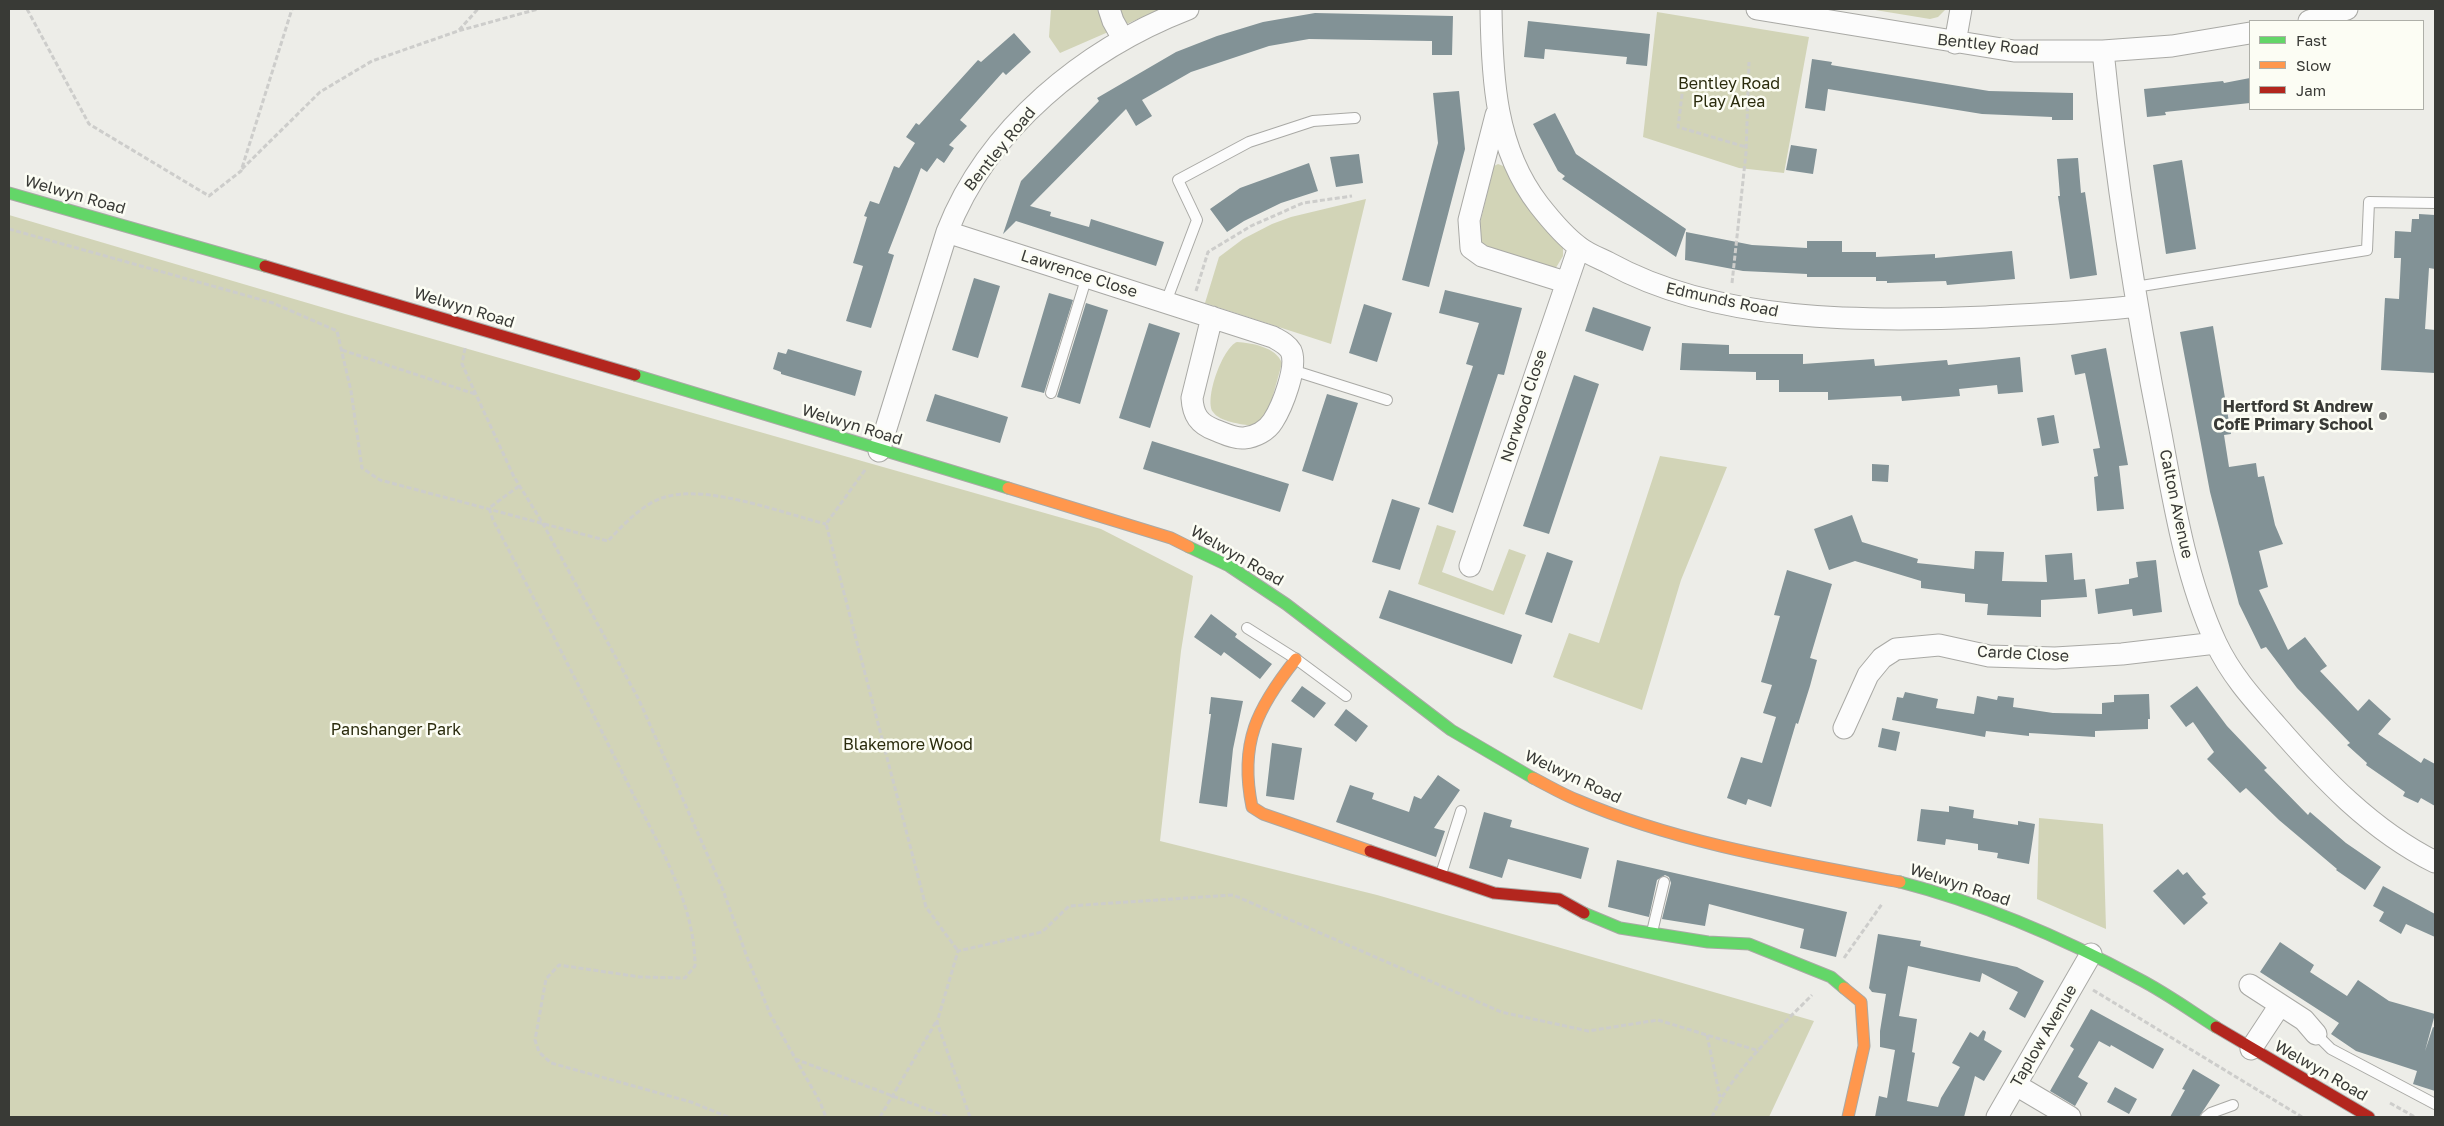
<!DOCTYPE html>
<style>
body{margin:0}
#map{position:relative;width:2444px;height:1126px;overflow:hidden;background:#edede8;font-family:"Golos Text",sans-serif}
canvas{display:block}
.frame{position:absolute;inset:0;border:10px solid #393a36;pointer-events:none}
.legend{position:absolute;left:2249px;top:20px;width:175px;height:90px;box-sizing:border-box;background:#fcfdf4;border:1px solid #aeafa8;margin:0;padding:6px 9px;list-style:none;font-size:15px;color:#393a36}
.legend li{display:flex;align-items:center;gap:10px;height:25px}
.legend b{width:25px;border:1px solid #aeafa8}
</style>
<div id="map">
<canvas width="2444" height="1126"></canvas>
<div class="frame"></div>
<ul class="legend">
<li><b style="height:6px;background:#63d668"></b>Fast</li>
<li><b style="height:6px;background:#ff974d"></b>Slow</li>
<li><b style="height:6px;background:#b3261e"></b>Jam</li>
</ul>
</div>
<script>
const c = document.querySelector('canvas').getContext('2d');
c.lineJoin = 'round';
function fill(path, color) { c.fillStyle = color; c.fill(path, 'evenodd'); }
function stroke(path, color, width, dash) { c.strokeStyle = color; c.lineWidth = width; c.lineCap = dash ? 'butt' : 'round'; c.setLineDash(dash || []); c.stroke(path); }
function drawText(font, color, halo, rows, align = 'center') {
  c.font = font + ' "Golos Text",sans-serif'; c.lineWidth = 5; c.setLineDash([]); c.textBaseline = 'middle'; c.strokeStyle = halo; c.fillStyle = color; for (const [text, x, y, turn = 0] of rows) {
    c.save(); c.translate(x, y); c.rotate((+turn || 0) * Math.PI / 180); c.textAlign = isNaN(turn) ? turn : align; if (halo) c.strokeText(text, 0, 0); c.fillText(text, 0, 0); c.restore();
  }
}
fill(new Path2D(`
 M1051,9H1161L1060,53L1049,37Z
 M1869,9H1946L1938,17L1930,19Z
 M1657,12L1809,37L1784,173L1739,168L1643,137Z
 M1498,164L1506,167L1563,247V256L1554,271L1484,248L1478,231L1494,166Z
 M1366,199L1331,344L1205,303L1219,257L1243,239L1272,224L1291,217Z
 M9,215L345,314L1101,529L1193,576L1181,651L1160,841L1377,895L1814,1021L1769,1117H9Z
 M1237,342C1252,343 1276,347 1282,363L1267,417L1253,426C1241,424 1220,422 1213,412C1204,399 1223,347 1237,342Z
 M1660,456L1727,467L1681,580L1642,710L1553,677L1569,633L1599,643Z
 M1437,525L1456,531L1442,572L1493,591L1509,549L1526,555L1504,615L1418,584Z
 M2039,818L2103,824L2106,929L2037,899Z`), '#d2d4b7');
fill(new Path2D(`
 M1315,13L1453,16L1452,55H1432V41L1309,39L1269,46L1191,72L1142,100L1152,116L1136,126L1126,109L1030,206L1051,212L1050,216L1089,227L1091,219L1164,242L1156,266L1016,221L1003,234L1021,181L1099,101L1097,98L1176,52L1217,36L1263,22Z
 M1528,21L1650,34L1647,66L1626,64L1627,57L1545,49L1544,59L1524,57Z
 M1014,33L1031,52L1006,75L1003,72L960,120L967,126L949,145L954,148L944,163L937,158L927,172L921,168L888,253L894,255L871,328L846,321L863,266L853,263L867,217L864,216L870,201L879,204L894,166L899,168L915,143L906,137L916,123L919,125L978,60L981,62Z
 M1812,59L1832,62L1831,65L1849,68L1989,91L2073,93V120H2052V117L1982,114L1828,89L1825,111L1805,108Z
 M2250,78V103L2165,112L2166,115L2147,117L2144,89L2223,81L2224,83Z
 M1459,91L1465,149L1429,287L1402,280L1438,143L1433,93Z
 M1555,113L1576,154L1686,229L1676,257L1562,179L1565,176L1558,171L1533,124Z
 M1791,145L1817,149L1813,174L1786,170Z
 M1359,154L1363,183L1336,187L1330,157Z
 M2078,158L2081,193L2085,192L2097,275L2070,279L2058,196H2060L2057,159Z
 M2182,160L2196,249L2166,254L2153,165Z
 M1309,163L1318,191L1281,203L1244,221L1227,232L1210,209L1240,188Z
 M2419,214L2435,215V269L2429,268L2425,329L2435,330V373L2381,370L2385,298L2399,299L2401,258H2394L2395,231L2411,232L2412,219H2419Z
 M1686,232L1752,245L1807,248V241H1842V252H1876V257L1935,254V258L2012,251L2015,279L1947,285L1946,281L1887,283V281H1876V277H1807V274L1743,271L1685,260Z
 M974,278L1000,286L978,358L952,350Z
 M1445,290L1522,308L1504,375L1498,374L1453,513L1428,504L1473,366L1466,364L1479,323L1439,313Z
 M1049,293L1073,300L1044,393L1021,387Z
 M1086,303L1108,310L1080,404L1057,397Z
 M1364,304L1392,313L1377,362L1349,353Z
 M1593,307L1651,327L1643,351L1585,331Z
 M1149,323L1180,333L1150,428L1119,418Z
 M2213,326L2231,434L2224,435L2229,467L2256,463L2258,477L2264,476L2275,525L2283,544L2259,551L2268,587L2259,590L2288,650L2305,637L2327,666L2320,671L2358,711L2369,699L2391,719L2378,734L2421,763L2424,758L2435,764V806L2421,798L2418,803L2403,796L2405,792L2366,765L2367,763L2347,745L2350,743L2297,688L2266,647L2261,649L2239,604L2210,492L2180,332Z
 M1682,343L1729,345V354H1803V364L1874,359L1875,366L1947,360L1948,365L2020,357L2023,392L1998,394L1997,385L1959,389L1960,396L1902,401L1901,396L1828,400V392H1779V380H1756V372L1680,370Z
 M2106,348L2128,465L2119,466L2124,509L2097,511L2094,477L2098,476L2093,449L2100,448L2085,373L2075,375L2071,355Z
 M788,349L862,371L855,396L781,374V372L773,369L778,352L786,354Z
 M1574,375L1599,384L1549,534L1523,526Z
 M935,394L1008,417L1000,443L926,421Z
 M1327,394L1358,403L1333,481L1302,471Z
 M2054,415L2059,443L2042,446L2037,418Z
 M1152,441L1289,484L1280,512L1143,469Z
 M1872,464L1889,465L1888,482L1872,481Z
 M1392,499L1420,508L1400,570L1372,562Z
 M1852,515L1862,542L1918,559L1917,563L1974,569L1975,551L2004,552L2002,581L2047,582L2045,555L2072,553L2074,580L2085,579L2087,597L2041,600V617L1987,615L1988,604L1965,602V594L1921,588V581L1855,561L1829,570L1814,529Z
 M1547,552L1573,561L1552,623L1525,614Z
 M2156,560L2162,612L2133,616L2132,609L2098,614L2095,589L2129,584V579L2138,577L2136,562Z
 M1787,570L1832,584L1810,658L1817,660L1810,686L1798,724L1796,723L1771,807L1748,799L1746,805L1727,798L1741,757L1762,763L1776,717L1763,713L1772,685L1761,682L1780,616L1774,615Z
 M1389,590L1522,635L1512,664L1379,618Z
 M1211,614L1237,634L1235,637L1272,664L1260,679L1224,652L1221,656L1194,637Z
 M1302,686L1326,703L1314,718L1291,701Z
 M2197,686L2227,726L2267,768L2264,770L2308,815L2310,812L2346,843L2381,867L2365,890L2336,870L2337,869L2279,820L2246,788L2240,793L2207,759L2214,752L2193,722L2186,727L2170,706Z
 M1905,692L1938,699L1936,708L1974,714L1977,696L1997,700L1998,696L2014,698L2013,707L2053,713L2102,714V703L2114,702V695L2149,694L2150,719H2148V729L2095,731V737L2029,733V736L1986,731L1985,737L1892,720L1897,697L1903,698Z
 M1211,697L1243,701L1233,749L1227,807L1199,803L1211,714H1209Z
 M1346,709L1368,726L1356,742L1334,725Z
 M1882,728L1900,732L1896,751L1878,747Z
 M1272,743L1302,748L1294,800L1266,796Z
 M1438,775L1460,790L1434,828L1445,831L1436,857L1336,822L1350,785L1374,793L1372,799L1409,812L1414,796L1421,799Z
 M1949,806L1974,810L1973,818L2018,825V821L2035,824L2029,864L1997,858L1998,853L1978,850V844L1946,839L1945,845L1917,841L1921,809L1949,812Z
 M1484,812L1512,820L1510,827L1589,848L1581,879L1508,859L1502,878L1469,868Z
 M1617,860L1847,912L1836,957L1800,948L1804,929L1709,904L1705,926L1662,919L1671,883L1669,877L1665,875L1657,880L1649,917L1608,907Z
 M2178,869L2183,875L2187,872L2196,883L2206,894L2202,897L2208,903L2184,925L2153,891Z
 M2383,886L2435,914V937L2406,924L2401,934L2379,921L2384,912L2373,906Z
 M1878,934L1921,941L1920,946L2017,967L2044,981L2025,1018L2009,1009L2018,992L1982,973L1980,982L1908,966L1899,1016L1917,1019L1912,1052L1915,1053L1907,1101L1938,1107L1941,1098L1960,1067L1952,1063L1970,1032L1978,1037L1983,1030L1986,1032L1984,1040L2002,1051L1984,1081L1975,1076L1964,1117H1875L1879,1096L1887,1098L1895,1050L1880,1047V1031L1886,994L1872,992L1869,988Z
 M2280,942L2314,965L2310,972L2347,996L2358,980L2389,1001L2435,1014L2425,1051L2433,1027L2435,1028V1091L2413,1084L2417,1071L2356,1051L2331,1034L2339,1023L2260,972Z
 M2091,1009L2164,1049L2153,1069L2111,1045L2110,1047L2099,1041L2078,1077L2088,1083L2075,1106L2050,1091L2074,1049L2070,1046Z
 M2193,1069L2220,1085L2199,1117H2170L2185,1090L2182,1089Z
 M2115,1087L2137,1099L2129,1114L2107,1102Z`), '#829296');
const lane = new Path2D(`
 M2135,287L2367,250L2369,202L2435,203
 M1166,302L1197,220L1178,180L1249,142L1313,121L1355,118
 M1292,370L1387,400
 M1051,393L1087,276
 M1247,628L1296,659L1346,696
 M1441,874L1461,811
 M1652,932L1664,882
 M2316,1034L2331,1049L2435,1104
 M2206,1117L2211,1113L2233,1105`);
const street = new Path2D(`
 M1109,9L1113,21L1123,39
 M1491,9C1492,78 1495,148 1539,205C1550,219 1564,236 1579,247C1588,254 1599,258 1609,263C1718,323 1865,322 1986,317C2037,314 2087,312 2137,306
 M1757,9L2014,51H2103L2172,46L2250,33
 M2309,21L2347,9
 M1955,43L1961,9
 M2103,51C2116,180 2136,308 2161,434C2174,504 2186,578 2216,643C2231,675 2253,699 2276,725C2322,778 2371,830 2435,862
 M1496,115L1469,220L1471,248L1482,256L1565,282
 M947,232L1273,337C1280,341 1287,344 1291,351C1298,367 1282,407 1273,421C1267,431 1255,437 1244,438C1235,439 1223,433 1215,430C1199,424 1193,415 1192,398L1212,317
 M879,451L947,232C988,127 1085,49 1188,9
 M1470,566L1579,247
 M1844,728L1868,675L1882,658L1896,649L1939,645L1989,656L2055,658L2122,654L2216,643
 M2250,985L2304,1020L2316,1034
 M2251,1049L2280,1005
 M2016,1085L2070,1117
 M1997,1117L2091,954`);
const fast = new Path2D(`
 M9,193L265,266
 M635,375L1008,488
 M1189,547L1229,566L1286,604L1451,730L1533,778
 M1900,882C1981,903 2065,939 2139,979C2166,993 2191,1011 2216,1027
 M1584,913L1620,928L1708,942L1749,944L1831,977L1844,988`);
const slow = new Path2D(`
 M1008,488L1171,538L1189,547
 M1296,659C1257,708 1239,743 1252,807L1263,814L1370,851
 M1533,778C1547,785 1562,794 1577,800C1677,843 1793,862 1900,882
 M1844,988L1861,1002L1864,1046L1848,1117`);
const jam = new Path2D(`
 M265,266L635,375
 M1370,851L1494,893L1559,899L1584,913
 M2216,1027L2369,1117`);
stroke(lane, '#a9a9a5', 12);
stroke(street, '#a9a9a5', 23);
stroke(fast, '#a9a9a5', 13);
stroke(slow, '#a9a9a5', 13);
stroke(jam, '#a9a9a5', 13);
stroke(new Path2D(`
 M27,9L89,124L209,196L241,171L292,9
 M459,30L478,9
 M1684,79L1678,127L1746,147
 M242,169L320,92L372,61L458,31L538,9
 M9,229L273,303L337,331L351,391L362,468L380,480L608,541C624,524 645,501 669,496C713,486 782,513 826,524
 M1732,283L1746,153L1749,62
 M1196,291L1208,252L1251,226L1303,203L1352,196
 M465,348L462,364L514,477L542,522L639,700L723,890L747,957L770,1014L820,1102L826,1117
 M342,350L475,394
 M865,470L826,524L926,907L958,951
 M519,486L489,508L493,520C538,606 583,693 626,780C654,838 695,899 695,966L685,978L640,977L559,965L546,979L535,1040L539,1052L551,1063L691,1102L728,1117
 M1844,958L1882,904
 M2093,990L2302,1117
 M1707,1035L1720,1097
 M795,1059L948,1117
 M2390,1103L2415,1117
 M880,1117L936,1022
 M970,1117L937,1022L958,951L1042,932L1069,906L1233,895L1501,1012L1588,1031L1658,1020L1759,1051
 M1712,1117C1731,1073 1778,1029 1812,995`), '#cdcdcb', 3, [5, 2.5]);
stroke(lane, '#fcfcfc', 10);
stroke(street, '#fcfcfc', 21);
stroke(fast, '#63d668', 11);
stroke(slow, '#ff974d', 11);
stroke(jam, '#b3261e', 11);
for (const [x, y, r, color] of [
 [2383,416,5,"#787974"]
]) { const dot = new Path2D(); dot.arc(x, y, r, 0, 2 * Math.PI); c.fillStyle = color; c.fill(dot); stroke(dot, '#fcfdf4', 2); }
drawText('16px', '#393a36', '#fcfdf4', [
 ["Bentley Road",1988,45,6],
 ["Bentley Road",1000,149,-51],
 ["Welwyn Road",75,195,16],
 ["Lawrence Close",1079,274,18],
 ["Edmunds Road",1722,300,12],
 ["Welwyn Road",464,308,17],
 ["Norwood Close",1524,406,-72],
 ["Welwyn Road",852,425,17],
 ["Calton Avenue",2176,504,78],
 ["Welwyn Road",1237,556,30],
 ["Carde Close",2023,654,3],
 ["Welwyn Road",1573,777,25],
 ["Welwyn Road",1960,885,18],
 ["Taplow Avenue",2044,1036,-60],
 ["Welwyn Road",2321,1071,30]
]);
drawText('16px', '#2a2b0d', '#fcfdf4', [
 ["Bentley Road",1729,84],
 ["Play Area",1729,102],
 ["Panshanger Park",396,730],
 ["Blakemore Wood",908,745]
]);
drawText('bold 16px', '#393a36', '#fcfdf4', [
 ["Hertford St Andrew",2373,407],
 ["CofE Primary School",2373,425]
], 'right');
</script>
